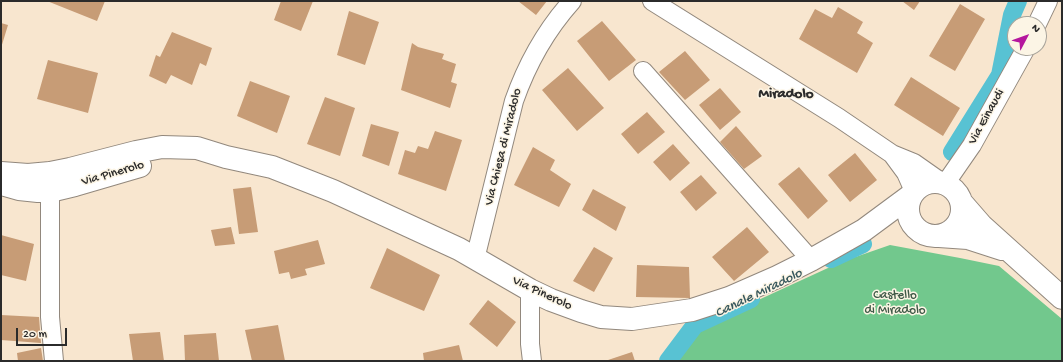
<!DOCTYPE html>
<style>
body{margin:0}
#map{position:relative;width:1063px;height:362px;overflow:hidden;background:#f8e6cf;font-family:"Gochi Hand",sans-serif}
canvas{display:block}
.frame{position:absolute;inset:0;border:2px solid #2b2b2b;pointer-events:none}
.north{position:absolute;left:1007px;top:16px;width:40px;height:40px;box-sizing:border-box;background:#fcf5e5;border:1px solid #a8a49b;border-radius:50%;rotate:49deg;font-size:11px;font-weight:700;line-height:16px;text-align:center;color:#2b2b2b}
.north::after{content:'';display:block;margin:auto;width:14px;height:18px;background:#b5179e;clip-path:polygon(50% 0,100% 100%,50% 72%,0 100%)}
.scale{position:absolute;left:16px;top:328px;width:51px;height:18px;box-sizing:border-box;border:2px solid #2b2b2b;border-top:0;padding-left:5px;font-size:12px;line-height:14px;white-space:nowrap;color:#2b2b2b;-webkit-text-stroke:3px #fcf5e5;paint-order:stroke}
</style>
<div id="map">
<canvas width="1063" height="362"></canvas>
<div class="frame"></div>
<div class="north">N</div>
<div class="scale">20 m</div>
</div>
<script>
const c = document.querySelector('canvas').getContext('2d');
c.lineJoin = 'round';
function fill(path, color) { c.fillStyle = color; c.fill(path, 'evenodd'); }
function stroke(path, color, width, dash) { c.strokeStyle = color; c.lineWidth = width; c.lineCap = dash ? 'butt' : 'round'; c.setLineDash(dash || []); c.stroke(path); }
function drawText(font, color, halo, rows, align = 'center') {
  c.font = font + ' "Gochi Hand",sans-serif'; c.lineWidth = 3; c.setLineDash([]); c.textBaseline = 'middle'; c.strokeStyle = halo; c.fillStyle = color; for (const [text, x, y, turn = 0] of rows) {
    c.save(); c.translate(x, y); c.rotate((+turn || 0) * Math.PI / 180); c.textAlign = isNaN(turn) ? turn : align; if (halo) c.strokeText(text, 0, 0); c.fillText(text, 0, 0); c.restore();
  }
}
fill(new Path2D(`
 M890,245L960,258L999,266L1062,319V361H673L699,327L706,324L841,262Z`), '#72c88d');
stroke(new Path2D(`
 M952,152L1000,75L1012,15L1018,1
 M831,259L863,244
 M668,361L695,325L751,299`), '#58c2d3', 18);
fill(new Path2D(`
 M47,1H105L97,21Z
 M281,1H313L301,31L274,20Z
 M518,1H547L536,15Z
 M902,1H920L914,10Z
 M960,4L985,19L955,71L929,56Z
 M838,7L863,22L857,33L873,43L857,73L799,39L815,9L832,18Z
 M349,11L379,22L365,65L337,55Z
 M602,21L636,60L609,81L577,41Z
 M1,23L8,25L1,48Z
 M172,32L212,48L206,66L200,63L192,85L171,75L166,84L149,76L156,55L160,57Z
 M412,43L418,47L444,54L442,59L456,64L451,82L457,84L450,108L401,90Z
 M685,51L710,80L685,100L659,72Z
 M48,60L98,73L88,113L37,99Z
 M568,68L604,108L577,131L542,90Z
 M911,77L960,108L943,136L894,105Z
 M250,81L290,96L277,133L237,116Z
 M720,88L741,112L720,130L699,105Z
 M325,97L355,108L340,156L307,144Z
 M647,112L665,132L638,154L621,134Z
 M371,124L399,132L389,166L362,156Z
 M736,126L762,156L744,169L720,142Z
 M435,131L462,140L446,191L398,174L405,150L415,153L418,146L428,149Z
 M673,144L690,163L670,181L653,162Z
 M533,147L555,160L550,170L571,184L559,207L514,185Z
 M855,153L877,180L850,202L828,175Z
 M799,167L828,201L808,219L778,184Z
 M701,175L717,193L696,211L680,192Z
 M251,187L258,232L239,234L233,189Z
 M593,189L626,207L616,231L582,210Z
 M231,227L235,244L215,246L211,230Z
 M747,227L769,252L734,281L712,257Z
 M1,235L34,244L26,281L1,275Z
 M318,240L325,264L305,269L307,275L291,279L289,272L279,274L274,251Z
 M594,247L613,258L594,292L573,281Z
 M387,248L440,275L424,311L370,288Z
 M637,265L689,267L690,298L636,297Z
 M488,300L516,322L497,347L469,324Z
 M1,315L39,317L41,343L1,340Z
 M278,325L285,361H252L245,330Z
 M160,332L164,361H133L129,334Z
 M216,333L219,361H185L184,335Z
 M459,345L463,361H424L423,353Z
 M41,348L43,361H18L17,353Z
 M632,352L635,361H605Z`), '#c79c76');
const minor = new Path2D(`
 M652,1L839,118L892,154L914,163L941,182
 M1037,24L1048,1
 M643,71L811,260
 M892,154L906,173L914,191
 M50,178V317L54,361
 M945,184L972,145L1026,48
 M475,259L514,101C527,64 546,30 572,1
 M530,290V344L532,361`);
const tertiary = new Path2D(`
 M1,173L28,175L50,173L70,169L136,152L162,147L197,148L226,157L272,167L333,191L459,249L530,290L551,300L581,311L601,317L632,319L692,310L729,298L777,277L811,260L864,230L910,196
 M908 209a27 27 0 1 1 54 0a27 27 0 1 1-54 0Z
 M2,184L19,189L38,191H50L75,185L140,166
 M962,203L982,226L1062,298
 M939,236L968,238L1002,249`);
stroke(minor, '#92887d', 20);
stroke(tertiary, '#92887d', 24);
stroke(minor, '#fff', 18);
stroke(tertiary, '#fff', 22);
drawText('13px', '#2b2b2b', '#fcf5e5', [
 ["Via Einaudi",987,117,-61],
 ["Via Chiesa di Miradolo",504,147,-76],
 ["Via Pinerolo",113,174,-16],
 ["Via Pinerolo",542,294,25]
]);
drawText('13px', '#405a48', '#fcf5e5', [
 ["Castello",895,296],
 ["di Miradolo",895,311]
]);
drawText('italic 14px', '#38585d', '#fcf5e5', [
 ["Canale Miradolo",759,294,-26]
]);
drawText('bold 15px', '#2b2b2b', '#fcf5e5', [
 ["Miradolo",786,95]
]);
</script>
